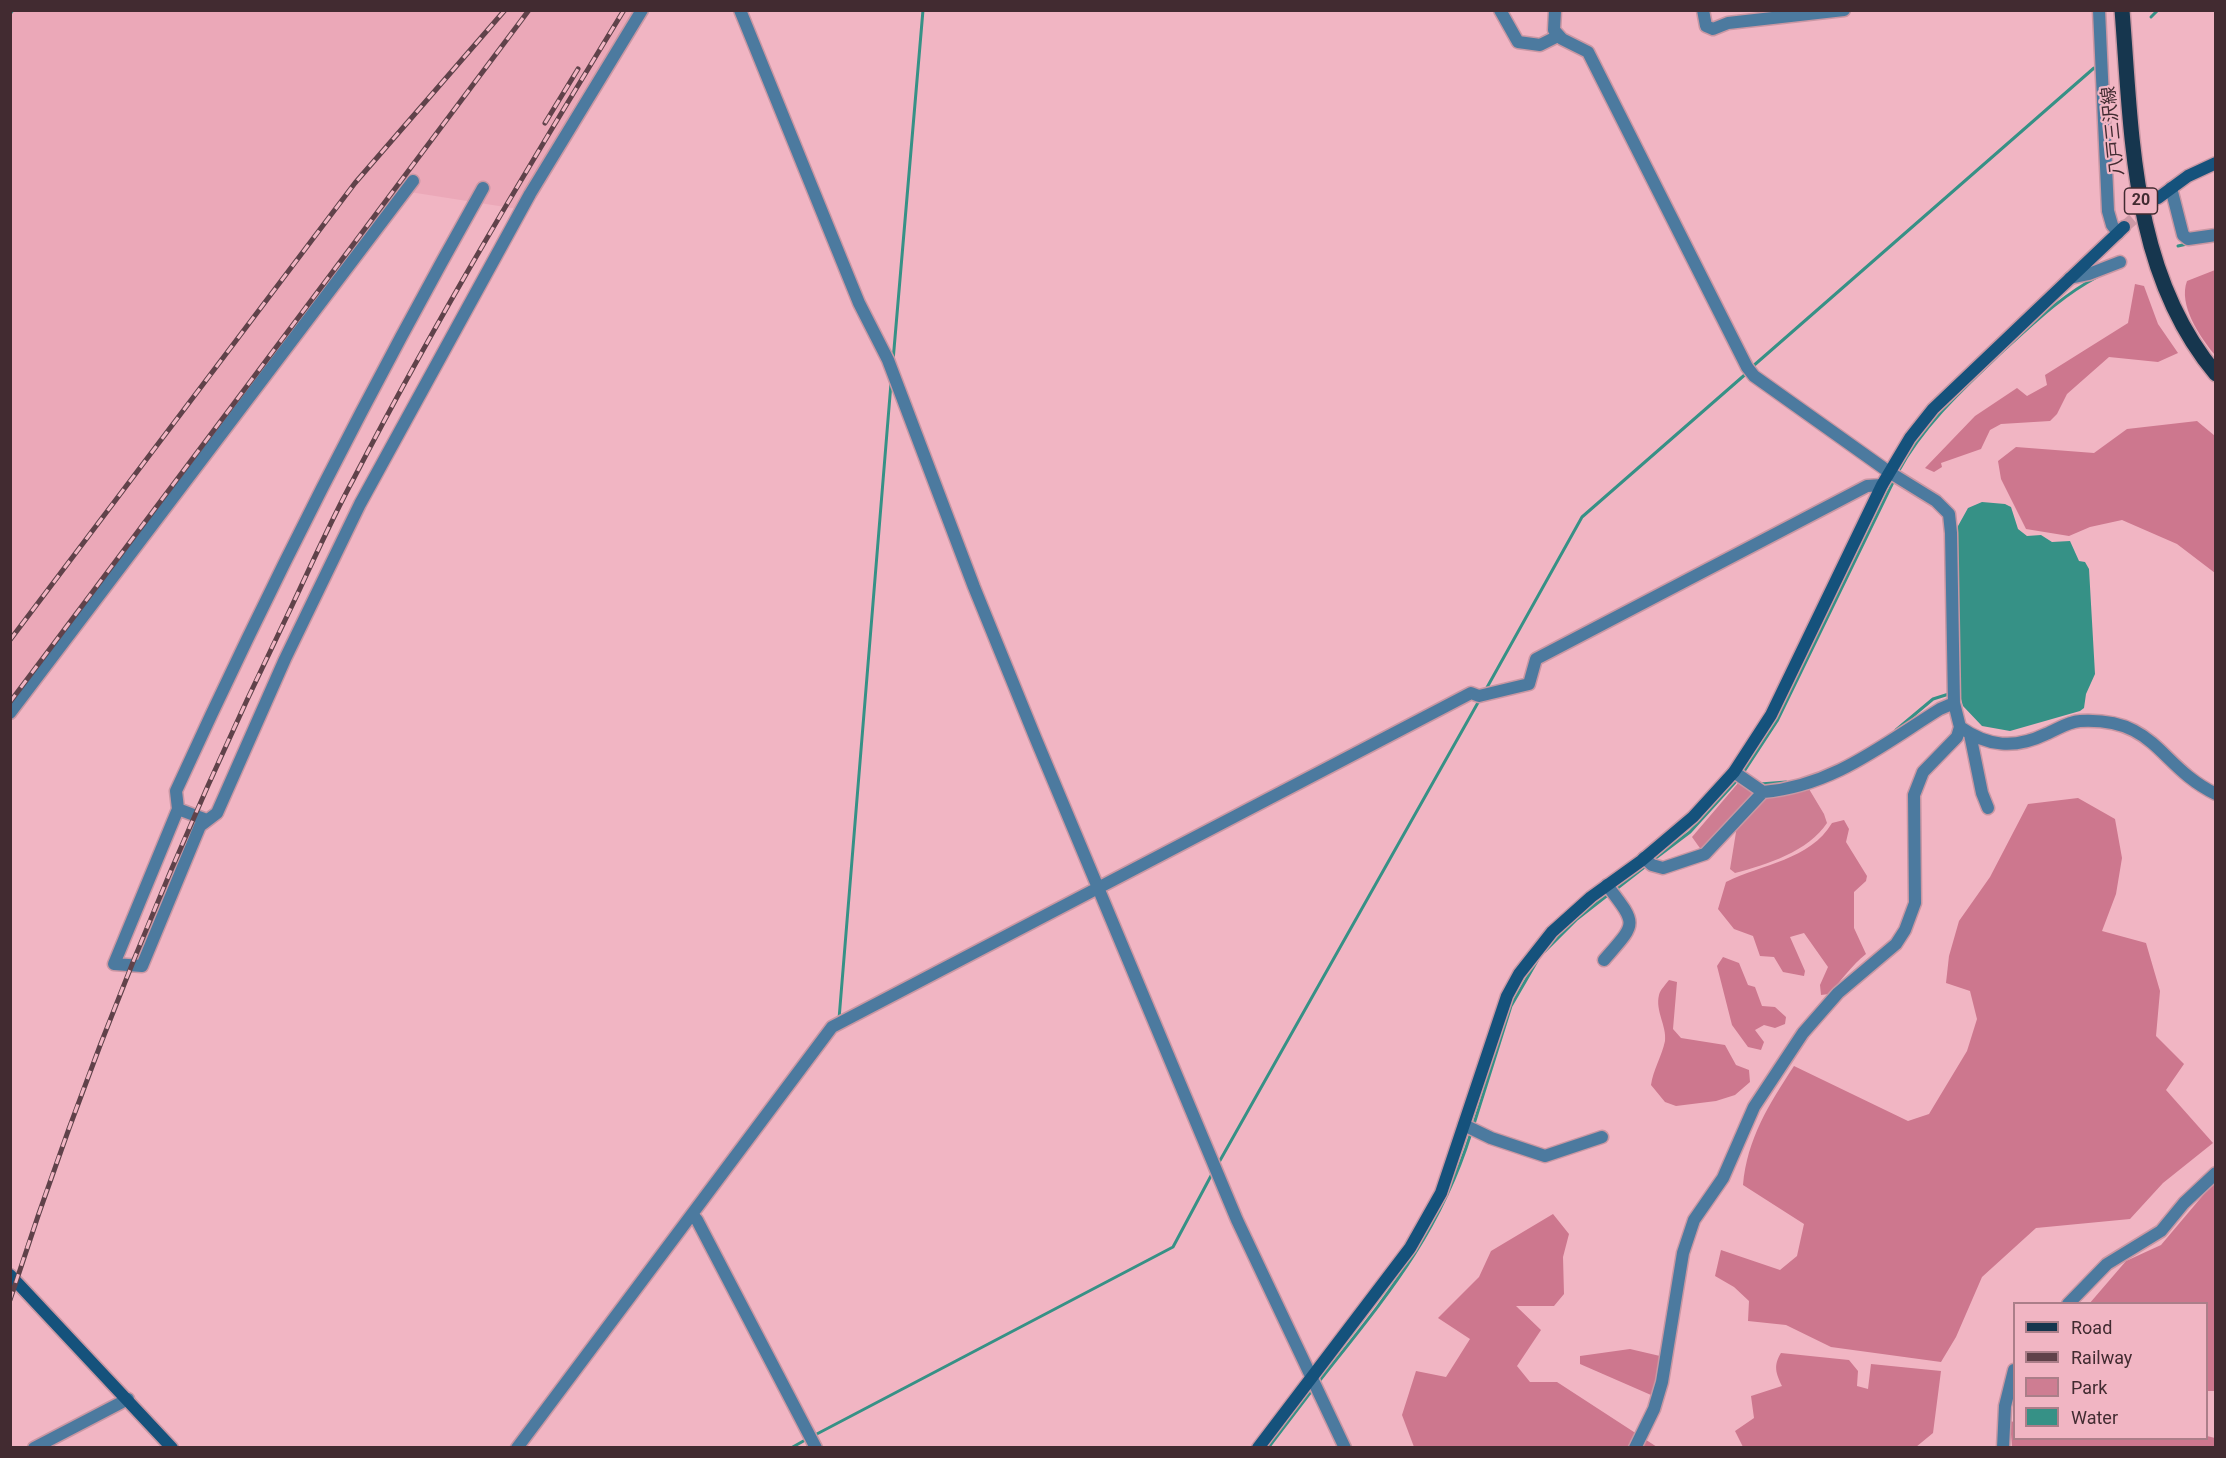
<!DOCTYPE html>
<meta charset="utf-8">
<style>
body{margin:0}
#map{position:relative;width:2226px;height:1458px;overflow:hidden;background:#f1b5c3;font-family:Roboto,sans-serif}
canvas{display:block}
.frame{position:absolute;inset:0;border:12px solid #422b31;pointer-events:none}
.legend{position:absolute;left:2013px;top:1302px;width:195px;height:138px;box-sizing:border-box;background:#f1b5c3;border:2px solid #ab7e89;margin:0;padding:8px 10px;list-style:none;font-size:18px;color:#422b31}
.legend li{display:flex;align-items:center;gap:12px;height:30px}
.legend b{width:30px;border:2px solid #ab7e89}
</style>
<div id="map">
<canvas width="2226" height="1458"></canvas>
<div class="frame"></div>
<ul class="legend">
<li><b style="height:8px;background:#16364e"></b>Road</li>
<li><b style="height:8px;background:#60424a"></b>Railway</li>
<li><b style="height:16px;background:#ce7d92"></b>Park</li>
<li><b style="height:16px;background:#369186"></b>Water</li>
</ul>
</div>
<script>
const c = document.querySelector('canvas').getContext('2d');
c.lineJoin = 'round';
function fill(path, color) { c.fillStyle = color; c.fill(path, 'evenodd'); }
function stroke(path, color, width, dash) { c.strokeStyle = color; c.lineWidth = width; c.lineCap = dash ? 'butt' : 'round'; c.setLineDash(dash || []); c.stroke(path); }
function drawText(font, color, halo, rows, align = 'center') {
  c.font = font + ' Roboto,"Noto Sans JP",sans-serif'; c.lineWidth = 4.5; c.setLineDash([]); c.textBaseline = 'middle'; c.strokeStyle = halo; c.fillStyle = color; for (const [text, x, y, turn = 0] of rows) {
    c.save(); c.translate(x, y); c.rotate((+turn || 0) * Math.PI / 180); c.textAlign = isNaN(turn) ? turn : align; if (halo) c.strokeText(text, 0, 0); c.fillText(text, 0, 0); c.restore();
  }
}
fill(new Path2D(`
 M11,11H634L573,108L518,209L397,190L11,705Z`), '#eba8b8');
fill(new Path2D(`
 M1739,782L1753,794L1702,851L1692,837Z
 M1809,789L1824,814L1827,823C1809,851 1766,865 1735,873L1730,869L1737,826L1764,797Z`), '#ce7d92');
fill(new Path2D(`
 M2215,270V355C2200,337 2178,305 2187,281Z
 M2135,284L2144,286L2158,324L2178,353L2158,362L2109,357L2067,394L2057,414L2050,421L2001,424L1990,430L1981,449L1941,463L1942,467L1934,472L1925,468L1975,416L2017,388L2027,396L2047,385L2045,375L2128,323Z
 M2197,421L2215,436V573L2177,544L2122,520L2090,527L2069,536L2026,529L2001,479L1998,461L2016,447L2094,453L2127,429Z
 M2078,798L2115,819L2122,858L2116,894L2102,931L2146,943L2160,991L2156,1036L2184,1064L2166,1090L2213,1143L2163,1183L2130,1219L2036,1228L1982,1277L1956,1337L1941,1362L1831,1347L1786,1325L1748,1321L1749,1301L1734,1287L1715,1276L1721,1250L1780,1270L1797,1256L1804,1224L1743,1185C1747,1139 1769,1104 1794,1066L1908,1121L1929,1114L1967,1051L1977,1019L1970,991L1946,983L1949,956L1959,921L1990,877L2028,804Z
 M1844,820L1849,829L1846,842L1867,876L1866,881L1854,892V928L1866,954C1851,966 1842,980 1829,994L1821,995L1820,985L1828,967L1804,933L1790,937L1805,971L1804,976L1783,972L1774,957L1760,956L1753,936L1734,929L1718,909L1726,882C1762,864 1810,860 1832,823Z
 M1723,957L1739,963L1748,985L1755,987L1762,1006L1775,1007L1786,1017L1785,1024L1775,1028L1764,1025L1755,1030L1764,1042L1761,1050L1748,1047L1732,1025L1717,966Z
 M1669,980L1677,982L1673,1029L1681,1038L1725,1045L1736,1065L1749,1070L1750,1082L1735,1095L1716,1101L1676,1106L1665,1102L1651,1085C1653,1070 1662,1056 1665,1041C1667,1026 1655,1011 1659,995C1660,990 1666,984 1669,980Z
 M2215,1181V1391H2207L2206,1304H2089L2126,1261L2161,1245Z
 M1553,1214L1569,1234L1563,1257L1564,1294L1554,1306H1516L1541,1330L1517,1366L1530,1382H1557L1657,1447H1414L1402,1415L1416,1371L1446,1377L1470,1339L1438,1318L1479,1277L1491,1251Z
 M1630,1349L1660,1356L1657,1381L1651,1395L1580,1364V1356Z
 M1781,1353L1849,1360L1858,1371L1857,1386L1868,1389L1871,1364L1941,1371L1933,1433L1916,1447H1743L1735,1431L1754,1418L1751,1396L1782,1386C1776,1373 1773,1366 1781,1353Z
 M2010,1421L2014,1422V1438H2206L2207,1436L2215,1438V1447H2012Z`), '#cd778e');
fill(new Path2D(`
 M1982,502L2005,504L2011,507L2018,529L2027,536L2041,535L2052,542L2070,541L2079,561L2085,562L2089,569L2095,674L2086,694L2084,708L2080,711L2010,731L1982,726L1963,706L1959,692L1957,611L1958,526L1968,508Z`), '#369186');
stroke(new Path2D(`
 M10,14L13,10
 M2151,17L2158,10
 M2178,246L2187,244
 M893,361L923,10
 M1752,367L2094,68
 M1898,472C1924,424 1964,388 2003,351C2033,324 2061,296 2097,277
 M1485,691L1582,517L1748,372
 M1896,730L1933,699L1952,693
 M1743,773L1777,721L1895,478
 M1760,784L1786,782
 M1653,860L1690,832L1739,778
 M1615,890L1647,865
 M1545,951L1577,919L1609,894
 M839,1019L891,383
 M1473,1127L1511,1006L1537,961
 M1218,1164L1480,699
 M1317,1384C1383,1300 1438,1238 1471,1133
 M813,1436L1173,1247L1213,1172
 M791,1448L807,1439
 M1268,1448L1313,1389`), '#369186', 3);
stroke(new Path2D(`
 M2124,227L2158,198`), '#ce99a6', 12, [12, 6]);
const street = new Path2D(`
 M740,10L859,303L888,360L974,587L1035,737L1237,1220L1345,1448
 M1500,10L1518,42L1540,45L1558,36
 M1555,10L1554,30L1562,39L1588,52L1747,367L1754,376L1889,472L1936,501L1949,514L1951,533L1954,703L1960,727L1957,737L1923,772L1914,795L1915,903L1905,930L1896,944L1838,993L1803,1033L1754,1107L1723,1178L1694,1220L1683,1253L1662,1382L1654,1409L1635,1448
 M1703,10L1706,26L1713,29L1728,23L1844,10
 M2099,10L2108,211L2112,225L2118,233
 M483,188C372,385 270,585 176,791L178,809L114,964L142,966L200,826L217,813L285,659L360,504L530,194L642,10
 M2171,188L2183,235L2188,239L2216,235
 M2070,278L2089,274L2120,262
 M10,713L413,181
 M1960,727C1988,747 2015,749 2046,734C2058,729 2067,722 2080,721C2157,717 2158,766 2216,794
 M1970,734L1982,793L1988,808
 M1734,772L1763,792C1833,786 1882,745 1940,709L1954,703
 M178,809L207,820
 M1644,858L1652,865L1663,868L1705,854L1763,792
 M1604,960C1637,922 1638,926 1607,885
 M1464,1125L1491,1138L1545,1156L1602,1137
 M692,1214L697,1220L816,1448
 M2068,1304L2107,1264L2161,1231L2184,1203L2216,1173
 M34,1448L128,1399
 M517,1448L832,1027L1471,693L1479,696L1529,684L1536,659L1867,486L1882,485
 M2003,1448L2005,1406L2014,1370`);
const secondary = new Path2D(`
 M2158,198L2188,176L2216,163
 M10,1275L172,1448
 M1258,1448L1410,1248L1441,1193L1507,996L1519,974L1552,932L1591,897L1641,861L1693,817L1734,772L1771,715L1882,485L1910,438L1933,409L2124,227`);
const primary = new Path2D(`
 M2122,10C2132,135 2131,273 2216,374`);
stroke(street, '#ca97a3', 15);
stroke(secondary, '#ca97a3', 15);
stroke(primary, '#ca97a3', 18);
stroke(street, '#4c7a9f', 12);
stroke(secondary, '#15527c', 12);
stroke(primary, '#16364e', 15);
const rail = new Path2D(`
 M545,123L578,69
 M10,640L355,183L505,10
 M10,702L529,10
 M10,1300C86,1065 180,836 288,614C310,568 330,522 354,478C437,318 530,164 624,10`);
stroke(rail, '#60424a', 5);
stroke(rail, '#f1b5c3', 3, [9]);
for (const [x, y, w] of [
 [2141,201,33]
]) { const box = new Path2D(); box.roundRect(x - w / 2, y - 13, w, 26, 4.5); c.fillStyle = '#f1b5c3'; c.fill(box); stroke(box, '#422b31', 1.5); }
drawText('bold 16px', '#422b31', null, [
 ["20",2141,201]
]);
drawText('18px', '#422b31', '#f1b5c3', [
 ["八戸三沢線",2114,131,-96]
]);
</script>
